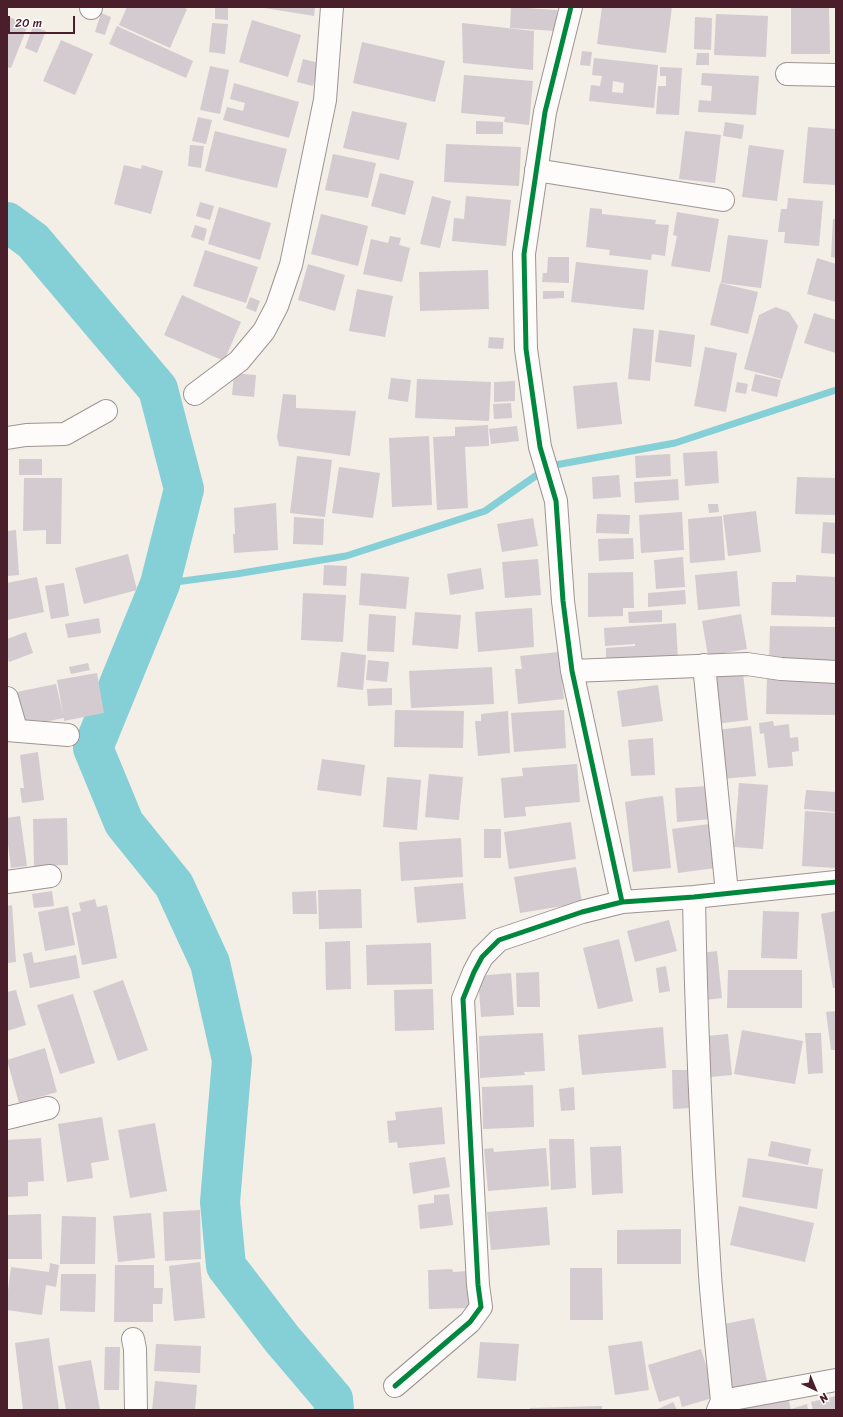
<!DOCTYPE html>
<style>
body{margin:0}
#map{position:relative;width:843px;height:1417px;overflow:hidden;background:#f3eee6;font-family:Sriracha,sans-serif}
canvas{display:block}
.frame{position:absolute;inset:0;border:8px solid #4a1f2b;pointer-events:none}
.north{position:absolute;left:795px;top:1369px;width:40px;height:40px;-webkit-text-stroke:3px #fff;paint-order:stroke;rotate:136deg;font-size:11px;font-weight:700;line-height:16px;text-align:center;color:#4a1f2b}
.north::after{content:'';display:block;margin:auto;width:14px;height:18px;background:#4a1f2b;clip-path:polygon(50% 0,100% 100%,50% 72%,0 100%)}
.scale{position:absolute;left:8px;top:16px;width:67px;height:18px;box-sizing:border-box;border:2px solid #4a1f2b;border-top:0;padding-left:5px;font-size:12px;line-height:14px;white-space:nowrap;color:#4a1f2b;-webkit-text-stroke:3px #fff;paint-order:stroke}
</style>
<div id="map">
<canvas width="843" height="1417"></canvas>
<div class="frame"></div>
<div class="north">N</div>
<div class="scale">20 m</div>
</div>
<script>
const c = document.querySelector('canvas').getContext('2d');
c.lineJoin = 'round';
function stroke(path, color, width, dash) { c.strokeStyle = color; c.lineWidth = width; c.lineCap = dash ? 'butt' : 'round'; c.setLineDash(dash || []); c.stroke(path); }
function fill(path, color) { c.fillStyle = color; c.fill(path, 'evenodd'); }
stroke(new Path2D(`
 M160,584L236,574L346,556L485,511L550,466L675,443L836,390`), '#85cfd6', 7);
stroke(new Path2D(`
 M7,222L33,241L158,389L184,489L160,584L93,748L124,823L174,885L210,963L232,1060L220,1202L226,1266L282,1339L333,1399L334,1410`), '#85cfd6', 40);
fill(new Path2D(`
 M127,7H182L187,9L170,48L119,25Z
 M215,7L228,8V20L215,19Z
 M258,7H315L314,16Z
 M511,7L557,10L556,31L510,28Z
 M602,7H672L666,53L597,44Z
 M791,7H829L830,54H791Z
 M101,13L111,17L105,35L95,32Z
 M716,14L768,16L766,57L714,55Z
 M7,16L28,25L11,68L7,67Z
 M695,17L712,18L711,50L694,49Z
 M252,20L301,35L288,77L239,62Z
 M212,23L228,24L225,54L209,52Z
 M462,23L534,31L533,70L463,63Z
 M33,26L46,31L37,53L25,48Z
 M117,26L193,61L186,78L109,44Z
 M61,40L93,54L75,95L43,81Z
 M362,42L445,61L435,102L353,83Z
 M582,51L592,52L590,66L580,65Z
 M697,53H709V65H696Z
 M594,58L658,65L654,108L589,101L591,85L600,86L602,76L592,75ZM613,81L624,83L623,93L612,92Z
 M303,59L319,63L313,86L297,82Z
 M210,66L229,70L220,114L200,110Z
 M660,67L682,68L679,115L656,114L658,86H666V76H660Z
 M702,73L759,76L756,115L698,112L699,100L711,101L712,86L701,85Z
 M464,75L533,81L529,125L504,122L505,117L461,113Z
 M234,83L299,102L289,138L223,120L227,107L243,111L245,103L230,99Z
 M352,111L407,123L399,160L343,148Z
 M198,117L212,120L206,144L192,141Z
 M476,121L503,122V134H476Z
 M725,122L744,125L742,139L723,136Z
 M808,127L836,129V185L803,183Z
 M215,131L287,149L277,188L205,171Z
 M685,131L721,135L715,183L679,179Z
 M446,144L521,147L519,186L444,182Z
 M190,145L204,146L201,168L188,166Z
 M749,145L784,150L777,201L742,197Z
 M333,154L376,163L368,198L325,190Z
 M124,165L141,169L142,165L163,171L151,214L114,204Z
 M380,173L414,181L405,215L371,206Z
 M432,196L451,201L440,248L420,244Z
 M466,196L511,200L506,246L452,241L454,218L464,219Z
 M788,198L823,201L819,246L784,243L785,232H778L781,209H787Z
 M200,202L214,206L210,220L196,216Z
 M219,207L271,223L260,260L208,244Z
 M590,208L602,209V214L656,220L655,224L669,225L665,256L652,254L651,260L609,255L610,250L586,247Z
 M677,212L719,219L710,272L671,266L677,236L673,235Z
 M321,214L368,226L358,266L311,254Z
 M833,219H836V258L831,257Z
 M195,225L207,229L204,241L191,237Z
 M728,235L768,240L761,288L721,283Z
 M390,236L401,238L399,245L410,248L402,282L363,274L371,239L388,243Z
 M205,250L258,267L246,303L193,286Z
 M548,257H569V283L542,282L543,273H547Z
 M817,258L836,264V302L807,294Z
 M576,262L648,270L644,310L571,302Z
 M308,264L345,275L335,311L298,300Z
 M488,270L489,309L420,311L419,272Z
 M720,283L758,292L748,334L710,325Z
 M357,289L393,296L385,337L349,331Z
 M543,291H564V298L543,299Z
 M182,295L241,322L224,361L164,335Z
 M250,297L260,301L256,312L246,308Z
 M776,307L789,312L798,326L782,379L744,369L759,315Z
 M814,313L836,320V353L804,343Z
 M633,328L654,330L650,381L628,379Z
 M659,330L695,335L691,367L655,362Z
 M489,337L504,338L503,349L488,348Z
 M705,347L737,353L726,412L694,406Z
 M234,373L256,375L254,397L232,395Z
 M755,374L781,380L777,397L751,391Z
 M391,378L411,380L408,402L388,399Z
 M417,379L491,382L489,421L415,418Z
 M515,381V401L494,402V382Z
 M617,382L622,424L577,429L573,386Z
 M737,382L748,384L746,394L735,392Z
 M283,394L296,395V408L356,411L350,456L279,446L277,437Z
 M511,403L512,418L494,419L493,404Z
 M488,425L489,446L465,447L468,508L437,510L433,437L455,436V427Z
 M517,426L519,441L491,444L489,429Z
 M429,436L432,505L392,507L389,438Z
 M717,451L719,483L685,486L683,453Z
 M670,454L671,476L636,478L635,456Z
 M297,456L332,460L325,517L290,513Z
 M19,459H42V475H19Z
 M339,467L380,473L373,518L332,513Z
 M619,475L621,497L593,499L592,477Z
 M797,477L836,478V515L795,514Z
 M24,478H62L61,544H46V530L23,531Z
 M678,479L679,500L635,503L634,482Z
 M276,503L278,550L234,553L233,534H235L234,508Z
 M708,504H718L719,512L709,513Z
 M756,511L761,552L728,556L723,515Z
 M682,512L684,550L641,553L639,515Z
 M597,514L630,515L629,534L596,533Z
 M722,516L725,560L690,563L688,519Z
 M294,517L324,519L323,545L293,544Z
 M533,518L538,546L502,552L497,524Z
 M823,522L836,523V554L821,553Z
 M16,530L19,575L7,576V531Z
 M633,538L634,559L599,561L598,539Z
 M128,554L137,590L84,604L75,568Z
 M683,557L685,587L656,589L654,560Z
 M538,559L541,595L505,598L502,562Z
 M324,565L347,566L346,586L323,585Z
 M481,568L484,589L450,595L447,574Z
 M737,571L740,606L698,610L695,575Z
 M633,572L634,608H623V616L588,617V573Z
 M361,573L409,577L406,609L359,605Z
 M796,575L836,577V617L771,615L772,582H796Z
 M37,577L44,612L7,620V583Z
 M64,583L69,616L51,619L45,586Z
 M685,590L686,604L648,607V593Z
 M303,593L346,595L343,642L301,640Z
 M532,608L534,647L478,652L475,612Z
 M662,610V622L629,623L628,612Z
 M415,612L461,615L458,649L412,645Z
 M369,614L396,616L394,652L367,651Z
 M741,614L747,649L708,656L702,621Z
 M99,618L101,633L68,638L65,624Z
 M676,623L678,660L606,665V648L635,646V644L605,646L604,628Z
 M770,626L836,627V667L769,665Z
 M26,632L33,653L9,662L7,656V639Z
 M341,652L366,655L363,690L337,687Z
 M559,652L564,699L518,704L515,669H522L520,656Z
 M368,660L389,662L387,682L366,680Z
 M88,663L90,670L71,674L69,667Z
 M492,667L494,704L411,708L409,671Z
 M97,673L104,713L64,721V718L24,726L17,692L56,684L63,714L57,680Z
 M743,673L748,720L715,724L710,676Z
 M767,677L836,678V715L766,714Z
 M658,685L663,721L622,727L617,691Z
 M392,688V705L368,706L367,689Z
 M395,710L464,711L463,748L394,747Z
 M564,710L566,748L514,752L511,713Z
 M508,711L510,753L478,756L475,721H481V714Z
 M773,721L774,726L789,724L790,738L798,737L799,751L792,752L793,766L768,768L764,733L760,734L759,723Z
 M751,726L756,776L721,779L717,730Z
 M653,738L655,775L631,776L628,740Z
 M38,752L44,800L22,803L20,788H24L20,755Z
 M322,759L365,765L361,796L317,790Z
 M577,764L580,802L525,807L526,816L504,818L501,778L523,776L522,768Z
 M429,774L463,777L459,820L425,817Z
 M387,777L421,780L417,830L383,827Z
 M739,783L768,785L763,849L734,847Z
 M709,786L712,819L677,822L675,788Z
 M806,790L836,792V812L804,809Z
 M663,796L671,868L633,872L625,802L646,798Z
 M805,811L836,813V868L802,866Z
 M20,816L27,866L11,868L7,836V818Z
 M67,818L68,865L34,866L33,819Z
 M571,822L576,859L509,869L504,832Z
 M709,824L715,868L678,873L672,829Z
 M484,829H501V858H484Z
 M461,838L463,877L401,881L399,842Z
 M576,867L582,903L520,913L514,877Z
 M463,883L466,919L417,923L414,887Z
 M361,889L362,928L319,929L318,890Z
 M52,891L54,906L34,908L32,894Z
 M316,891L317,914H293L292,892Z
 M95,899L97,907L107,905L117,958L82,965L72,913L81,911L79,903Z
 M12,905L16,962L7,963V906Z
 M68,906L75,945L45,951L38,912Z
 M763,911L799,912L797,959L761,958Z
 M836,911V988H833L821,914Z
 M669,920L677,951L635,962L627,931Z
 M619,939L633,1001L598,1009L583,948Z
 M350,941L351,989L326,990L325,942Z
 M431,943L432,984L367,985L366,945Z
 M717,951L722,998L706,1000L701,953Z
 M32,952L34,963L76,955L80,978L30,988L23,954Z
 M666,966L670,991L659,993L656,968Z
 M728,970H802V1008H727Z
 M539,972L540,1007H517L516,973Z
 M511,973L514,1015L481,1017L478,976Z
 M123,980L148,1050L118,1061L93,991Z
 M433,989L434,1030L395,1031L394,990Z
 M16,990L26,1025L7,1031V992Z
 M73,994L95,1063L60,1074L37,1005Z
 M836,1011V1050H831L826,1012Z
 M663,1027L666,1068L582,1075L578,1035Z
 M742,1030L803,1041L795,1084L734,1074Z
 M543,1033L545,1071L524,1072L525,1075L480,1078L479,1036Z
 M805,1033H821L823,1073L808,1074Z
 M728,1034L732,1075L711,1077L707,1036Z
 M45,1048L57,1092L19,1103L7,1060Z
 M672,1070H689L690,1108L673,1109Z
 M533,1085L534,1127L483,1129L482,1087Z
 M574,1087L575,1110L561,1111L559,1089Z
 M442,1107L445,1144L398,1148L397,1142L389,1143L387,1121L396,1120L395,1112Z
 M102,1117L109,1160L91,1163L93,1178L67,1182L58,1124Z
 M155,1123L167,1191L130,1198L118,1130Z
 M41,1138L44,1181L28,1182V1196L7,1197V1140Z
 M549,1139H574L576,1188L551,1190Z
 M771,1141L811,1149L808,1165L768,1156Z
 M621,1146L623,1193L592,1195L590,1147Z
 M493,1148L494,1152L546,1148L549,1186L488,1191L484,1149Z
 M445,1157L450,1187L413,1194L409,1163Z
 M748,1158L823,1169L817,1209L742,1197Z
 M449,1194L453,1225L420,1229L418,1205L434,1203V1195Z
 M739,1206L814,1223L805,1262L730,1245Z
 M547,1207L550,1245L491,1250L487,1212Z
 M200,1210L201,1259L165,1261L163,1212Z
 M151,1213L155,1258L118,1262L113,1216Z
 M41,1214L42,1259H8V1215Z
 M62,1216L96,1217L95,1264H60Z
 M681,1229V1264H617V1230Z
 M200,1262L205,1318L174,1321L169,1266Z
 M50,1263L59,1265L56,1287L46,1285L42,1315L7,1310V1298L11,1267L49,1272Z
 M115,1265H154V1288H163L162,1304H153V1322H114Z
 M570,1268H602L603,1320H570Z
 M452,1269L453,1272L468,1271L469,1308L429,1309L428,1270Z
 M61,1274H96L95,1312L60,1311Z
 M754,1318L768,1386L733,1394L719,1325Z
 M49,1338L59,1410H23L15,1343Z
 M642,1341L649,1390L615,1395L608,1346Z
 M480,1342L519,1344L516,1381L477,1378Z
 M156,1344L201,1346L200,1373L154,1371Z
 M105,1347H120L119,1390H104Z
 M701,1349L716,1397L682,1407L679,1396L659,1402L648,1365Z
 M91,1360L100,1410H66L58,1366Z
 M155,1381L197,1385L195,1410H152Z
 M787,1394L791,1409L807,1404L808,1410H736V1408Z
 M836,1396V1410H813L811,1402Z
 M673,1402L677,1410H656Z
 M602,1406V1410H530V1408Z`), '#d3cbcf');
const minor = new Path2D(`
 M571,7L545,112L524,254L526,349L540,447L556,501L563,601L572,671L622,902
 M91,8V7
 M787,74L836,75
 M536,170L723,200
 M195,394L239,361L264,331L277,306L291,265L325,100L332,7
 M7,438L26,435L65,434L106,411
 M704,665L727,893
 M572,671L747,664L781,669L836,672
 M7,698L16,729
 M7,730L68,735
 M7,882L50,876
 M694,897C696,1023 702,1149 710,1275C713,1317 718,1359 722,1401L718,1410
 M7,1118L48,1108
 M133,1339L135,1349L136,1410
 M395,1386L470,1322L481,1307L478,1285L463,999L474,972L482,957L499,940L582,912L622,902L694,897L836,882
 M722,1401L836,1380`);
stroke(minor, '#9e9492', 24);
stroke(minor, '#fdfcfb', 22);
stroke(new Path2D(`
 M571,7L545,112L524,254L526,349L540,447L556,501L563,601L572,671L622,902
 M395,1386L470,1322L481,1307L478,1285L463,999L474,972L482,957L499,940L582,912L622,902L694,897L836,882`), '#00873e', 5);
</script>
